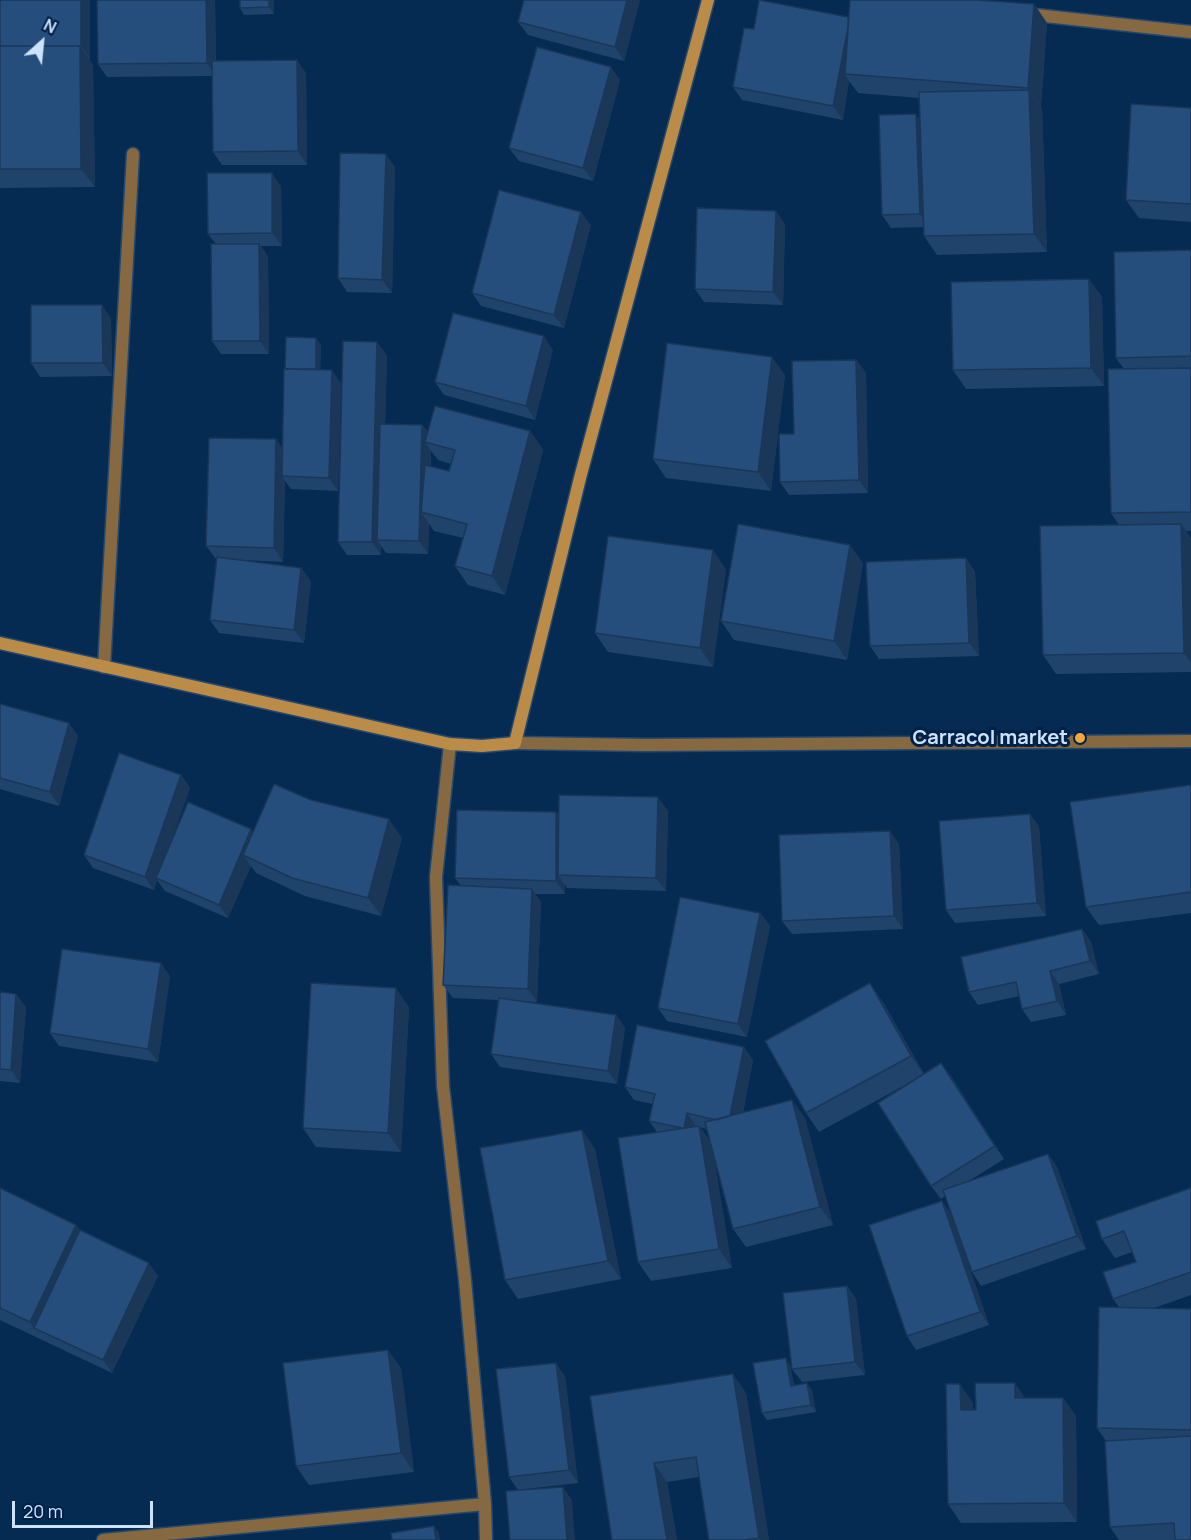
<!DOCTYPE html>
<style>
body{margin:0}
#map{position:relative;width:1191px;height:1540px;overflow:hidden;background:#052b53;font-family:Manrope,sans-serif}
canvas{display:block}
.north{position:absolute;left:12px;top:12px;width:60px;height:60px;-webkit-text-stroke:4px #002148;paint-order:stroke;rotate:27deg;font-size:16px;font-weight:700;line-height:24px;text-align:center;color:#cde2fc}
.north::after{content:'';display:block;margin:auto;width:21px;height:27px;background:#cde2fc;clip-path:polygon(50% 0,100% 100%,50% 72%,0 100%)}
.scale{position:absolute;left:12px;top:1501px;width:141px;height:27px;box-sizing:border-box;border:3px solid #cde2fc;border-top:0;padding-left:8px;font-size:18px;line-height:21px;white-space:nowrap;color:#cde2fc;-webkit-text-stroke:4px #002148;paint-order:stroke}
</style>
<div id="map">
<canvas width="1191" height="1540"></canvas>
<div class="north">N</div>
<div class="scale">20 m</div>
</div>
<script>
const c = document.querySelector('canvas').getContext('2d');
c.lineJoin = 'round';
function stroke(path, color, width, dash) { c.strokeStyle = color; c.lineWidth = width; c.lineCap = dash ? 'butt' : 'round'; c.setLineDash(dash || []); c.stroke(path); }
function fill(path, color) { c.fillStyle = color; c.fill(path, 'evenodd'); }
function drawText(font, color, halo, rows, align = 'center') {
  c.font = font + ' Manrope,sans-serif'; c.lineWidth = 6; c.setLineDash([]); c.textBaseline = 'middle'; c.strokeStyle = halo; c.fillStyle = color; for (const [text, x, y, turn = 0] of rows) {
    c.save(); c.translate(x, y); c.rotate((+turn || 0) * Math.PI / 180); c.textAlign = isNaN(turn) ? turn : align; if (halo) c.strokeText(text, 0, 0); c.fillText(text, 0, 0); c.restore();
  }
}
const street = new Path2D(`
 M1027,14L1191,32
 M104,667L133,154
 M515,743L646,745L1191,741
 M450,744L436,877L443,1086L465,1280L485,1504L486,1540
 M103,1540L485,1504`);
const secondary = new Path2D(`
 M0,643L450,744L482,746L515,743L580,478L708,0`);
stroke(street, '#25486e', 15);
stroke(secondary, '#25486e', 15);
stroke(street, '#876941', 12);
stroke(secondary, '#bb8b48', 12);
fill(new Path2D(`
 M0,0H90V59H89L93,65L95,187L0,188Z
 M97,0H215L216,61L306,73L307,165H222L213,152L212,76L107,77L98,64Z
 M240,0H274V14L244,15L240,8Z
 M524,0H640L624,61L528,35L518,22Z
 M1034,4L1047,23L1041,106H1040L1042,108L1047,252L937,255L924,236V227L891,228L882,215L920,120L919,98L858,93L849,81L843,120L742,100L733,87L754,29L848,17Z
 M620,80L593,181L519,161L509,148Z
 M1191,108V222L1139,218L1126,200Z
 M395,167L392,293L347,292L338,278Z
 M281,186L282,246H261L268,257L269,354H221L212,341L216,244L208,234Z
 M785,224L783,305L704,302L695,289Z
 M591,225L564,328L481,306L472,293Z
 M1191,250V531H1186L1191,538V672L1056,674L1043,655L1119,525L1111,513L1124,369L1116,358Z
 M1089,279L1102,297L1104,386L966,389L953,370Z
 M111,318L112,376L40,377L31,363Z
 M316,338L321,345L320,370L341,383L338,491L291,489L285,481L283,562L243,560L301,568L311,581L304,643L219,633L210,620L217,559H216L206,546L276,439L282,448L285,369Z
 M377,342L387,356L385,424L422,425L428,432L530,431L543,450L505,595L468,585L455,566L463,538L434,531L429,524L428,554L386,553L381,546V555H347L338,542ZM431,451L438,460L451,464L449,471L431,466Z
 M553,350L535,420L444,395L435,382Z
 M856,360L866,373L868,493L789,495L780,482L794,434Z
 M785,375L771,491L666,478L653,459Z
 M966,558L975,572L979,656L879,659L870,646Z
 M863,563L847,660L734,640L721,621Z
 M726,569L713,667L608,652L595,633Z
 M0,704L78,736L59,806L0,789Z
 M181,775L190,788L172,838L253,832L311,800L402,838L381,916L305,896L256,873L251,866L228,918L165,891L157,880L154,890L93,868L84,855Z
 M1191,785V913L1099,925L1086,907Z
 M668,811L666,891L567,888L565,884V894H535L541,902L537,1002L517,1001L616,1015L625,1028L617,1084L500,1067L491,1054L498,1000L453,998L443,985L461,886L455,878L556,812L559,815Z
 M1030,814L1039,827L1046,916L955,923L946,910Z
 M899,844L903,929L792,934L782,921Z
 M760,913L770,926L747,1037L667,1021L658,1008Z
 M1082,929L1091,942L1099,974L1059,984L1066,1015L1031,1022L1022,1009L1020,996L978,1005L969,992Z
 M170,976L158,1062L59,1046L50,1033Z
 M0,992L16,994L26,1007L20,1083L0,1081Z
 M883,1002L924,1074L951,1076L1004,1159L969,1181L1048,1154L1057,1167L1086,1249L981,1286L972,1272L945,1196L941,1199L931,1186L918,1078L819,1132L806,1113Z
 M409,1007L401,1152L316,1147L303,1128Z
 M753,1060L743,1113L805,1118L833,1225L746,1247L733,1229L714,1157L732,1268L651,1281L638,1262L657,1132L649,1121L653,1104L634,1100L625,1087ZM700,1127L706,1129L710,1141Z
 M582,1130L595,1149L621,1279L518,1299L505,1280Z
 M0,1188L76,1225L80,1230L158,1276L112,1373L0,1320Z
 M1191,1188V1295L1154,1308L1191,1309V1540H1119L1110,1527L1106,1441L1097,1428L1119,1307L1113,1299L1136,1262L1132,1252L1115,1258L1102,1239Z
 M942,1201L951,1214L989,1325L916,1350L907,1336Z
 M847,1286L856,1299L865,1375L802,1382L792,1369Z
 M790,1365L794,1385L812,1390L816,1412L767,1420L762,1413Z
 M401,1368L414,1472L309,1485L296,1466Z
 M565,1376L578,1483L518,1490L509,1477Z
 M746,1393L769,1540H709L699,1477L667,1482L677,1540H612L590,1396Z
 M1026,1398H1063L1076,1416L1077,1522L961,1523L948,1504L973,1403V1410Z`), '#20436c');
fill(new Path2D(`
 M81,0H90V59L81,46Z
 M206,0H215L216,76L207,63Z
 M269,0H274V14L269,7Z
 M627,0H640L624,61L615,47Z
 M1034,4L1047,23L1041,106L1028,88Z
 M850,17L845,74L849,81L843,120L833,106Z
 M80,46L93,65L95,187L81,169Z
 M297,60L306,73L307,165L298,151Z
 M611,67L620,80L593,181L583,168Z
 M1029,90L1042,108L1047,252L1034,234Z
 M916,114L925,128L929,227L920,214Z
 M386,154L395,167L392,293L382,280Z
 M272,173L281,186L282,246L272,233Z
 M776,211L785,224L783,305L773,292Z
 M581,212L591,225L564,328L554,315Z
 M259,244L268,257L269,354L260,341Z
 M1089,279L1102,297L1104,386L1091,368Z
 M102,305L111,318L112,376L103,363Z
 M544,336L553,350L535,420L526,406Z
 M316,338L321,345L320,379L316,373Z
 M377,342L387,356L382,540H377L381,546V555L372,542Z
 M772,357L785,375L771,491L758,472Z
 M856,360L866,373L868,493L859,480Z
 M332,370L341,383L338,491L329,478Z
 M422,425L432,438L425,442L431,451L429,514L421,512L429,524L428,554L419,541Z
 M530,431L543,450L505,595L492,576Z
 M276,439L286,453L282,476L285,481L283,562L274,548Z
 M1181,524L1191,538V663L1184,653Z
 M850,545L863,563L847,660L834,641Z
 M713,550L726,569L713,667L700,648Z
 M966,558L975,572L979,656L969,643Z
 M301,568L311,581L304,643L294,630Z
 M69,723L78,736L59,806L50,792Z
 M181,775L190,788L158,879L156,878L157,880L154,890L145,877Z
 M658,797L668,811L666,891L656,878Z
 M556,812L566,825L558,875L565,885V894L556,881Z
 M1030,814L1039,827L1046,916L1037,903Z
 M389,819L402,838L381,916L368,898Z
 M251,829L261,843L243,855L251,866L228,918L219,905Z
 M890,831L899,844L903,929L894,916Z
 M532,889L541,902L537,1002L528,989Z
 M760,913L770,926L747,1037L738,1024Z
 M1082,929L1091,942L1099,974L1090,961Z
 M161,963L170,976L158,1062L148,1049Z
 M1050,971L1059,984L1066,1015L1057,1001Z
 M870,983L883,1002L924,1075L911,1056Z
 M396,988L409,1007L401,1152L388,1133Z
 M16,994L26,1007L20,1083L11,1070Z
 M616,1015L625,1028L617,1084L608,1071Z
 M744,1047L753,1060L738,1136L729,1122Z
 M941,1063L951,1076L1004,1159L995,1146Z
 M792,1100L805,1118L833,1225L820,1207Z
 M687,1113L696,1126L684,1129Z
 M699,1126L712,1144L732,1268L719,1249Z
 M582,1130L595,1149L621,1279L608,1261Z
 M1048,1154L1057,1167L1086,1249L1077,1236Z
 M942,1201L951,1214L989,1325L980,1312Z
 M76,1225L89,1244L34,1328L30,1322Z
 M149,1263L158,1276L112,1373L103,1360Z
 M847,1286L856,1299L865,1375L855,1362Z
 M388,1350L401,1368L414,1472L401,1453Z
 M786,1358L790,1365L795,1393L791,1386Z
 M556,1363L565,1376L578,1483L569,1470Z
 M733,1374L746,1393L769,1540H760L759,1538Z
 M807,1383L812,1390L816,1412L811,1405Z
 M1015,1383L1028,1402L1015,1398Z
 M960,1384L973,1403L974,1429L961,1410Z
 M1063,1398L1076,1416L1077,1522L1064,1503Z
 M654,1463L667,1482L677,1540H667Z
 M563,1487L572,1500L575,1540H567Z
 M434,1526L439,1533L440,1540H436Z`), '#1a3758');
const building = new Path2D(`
 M0,0H81V46H0Z
 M97,0H206L207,63L98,64Z
 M240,0H269V7L240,8Z
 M524,0H627L615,47L518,22Z
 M759,0L848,17V27L833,106L733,87L744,28L754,29Z
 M850,0H978L1034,4L1028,88L845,74Z
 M0,46H80L81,169H0Z
 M537,47L611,67L583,168L509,148Z
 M297,60L298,151L213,152L212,61Z
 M1029,90L1034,234L924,236L919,92Z
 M1131,104L1191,108V204L1126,200Z
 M916,114L920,214L882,215L879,115Z
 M340,153L386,154L382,280L338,278Z
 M207,173H272V233L208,234Z
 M499,190L581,212L554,315L472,293Z
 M697,208L776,211L773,292L695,289Z
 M211,244H259L260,341H212Z
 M1191,250V356L1116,358L1114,252Z
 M1089,279L1091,368L953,370L951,282Z
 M31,305H102L103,363H31Z
 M453,313L544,336L526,406L435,382Z
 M286,337L316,338V369H285Z
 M343,341L377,342L372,542H338Z
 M667,343L772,357L758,472L653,459Z
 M856,360L859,480L780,482L779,434H794L792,361Z
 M1191,368V512L1111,513L1108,369Z
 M284,369L332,370L329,478L282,476Z
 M435,406L530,431L492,576L455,566L467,524L421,512L425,465L449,471L455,450L425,442Z
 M380,424L422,425L419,541L377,540Z
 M209,438L276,439L274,548L206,546Z
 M738,524L850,545L834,641L721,621Z
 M1181,524L1184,653L1043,655L1040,526Z
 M608,536L713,550L700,648L595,633Z
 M217,557L301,568L294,630L210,620Z
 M966,558L969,643L870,646L866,562Z
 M0,704L69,723L50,792L0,778Z
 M119,753L181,775L145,877L84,855Z
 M274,784L311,800L389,819L368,898L292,878L243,855Z
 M1191,785V892L1086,907L1070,802Z
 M559,795L658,797L656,878L558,875Z
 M188,802L251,829L219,905L156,878Z
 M457,810L556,812V881L455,878Z
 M1030,814L1037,903L946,910L939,821Z
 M890,831L894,916L782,921L779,835Z
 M448,885L532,889L528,989L443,985Z
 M680,897L760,913L738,1024L658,1008Z
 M1082,929L1090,961L1050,971L1057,1001L1022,1009L1016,982L969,992L961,957Z
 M62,949L161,963L148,1049L50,1033Z
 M311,983L396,988L388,1133L303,1128Z
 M870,983L911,1056L806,1113L765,1041Z
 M0,992L16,994L11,1070L0,1069Z
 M499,998L616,1015L608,1071L491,1054Z
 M637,1025L744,1047L730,1116L716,1120L687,1113L684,1128H682L649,1121L655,1094L625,1087Z
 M941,1063L995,1146L931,1186L878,1103Z
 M792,1100L820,1207L733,1229L705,1122Z
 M699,1126L719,1249L638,1262L618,1138Z
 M582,1130L608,1261L505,1280L480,1148Z
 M1048,1154L1077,1236L972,1272L943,1190Z
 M0,1188L76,1225L30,1322L0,1308Z
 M1191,1188V1272L1113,1299L1103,1272L1136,1262L1124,1231L1102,1239L1096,1221Z
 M942,1201L980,1312L907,1336L869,1225Z
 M80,1230L149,1263L103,1360L34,1328Z
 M847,1286L855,1362L792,1369L783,1293Z
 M1099,1307L1191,1309V1430L1097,1428Z
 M388,1350L401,1453L296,1466L283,1363Z
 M786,1358L791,1386L807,1383L811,1405L762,1413L753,1363Z
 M556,1363L569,1470L509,1477L496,1369Z
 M733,1374L759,1538L744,1540H709L696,1457L654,1463L667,1540H612L590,1396Z
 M975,1383H1015V1398H1063L1064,1503L948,1504L946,1384H960L961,1410H976Z
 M1191,1436V1540H1175L1174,1523L1110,1527L1105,1441Z
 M563,1487L567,1540H510L506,1491Z
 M434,1526L436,1540H392L391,1533Z`);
fill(building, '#254e7d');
stroke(building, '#1a3758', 1.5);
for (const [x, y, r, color] of [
 [1080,738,6,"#eea83c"]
]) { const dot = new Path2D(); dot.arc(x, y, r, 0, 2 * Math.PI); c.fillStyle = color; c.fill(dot); stroke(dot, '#002148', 2); }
drawText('bold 20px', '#cde2fc', '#002148', [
 ["Carracol market",1068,738]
], 'right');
</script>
